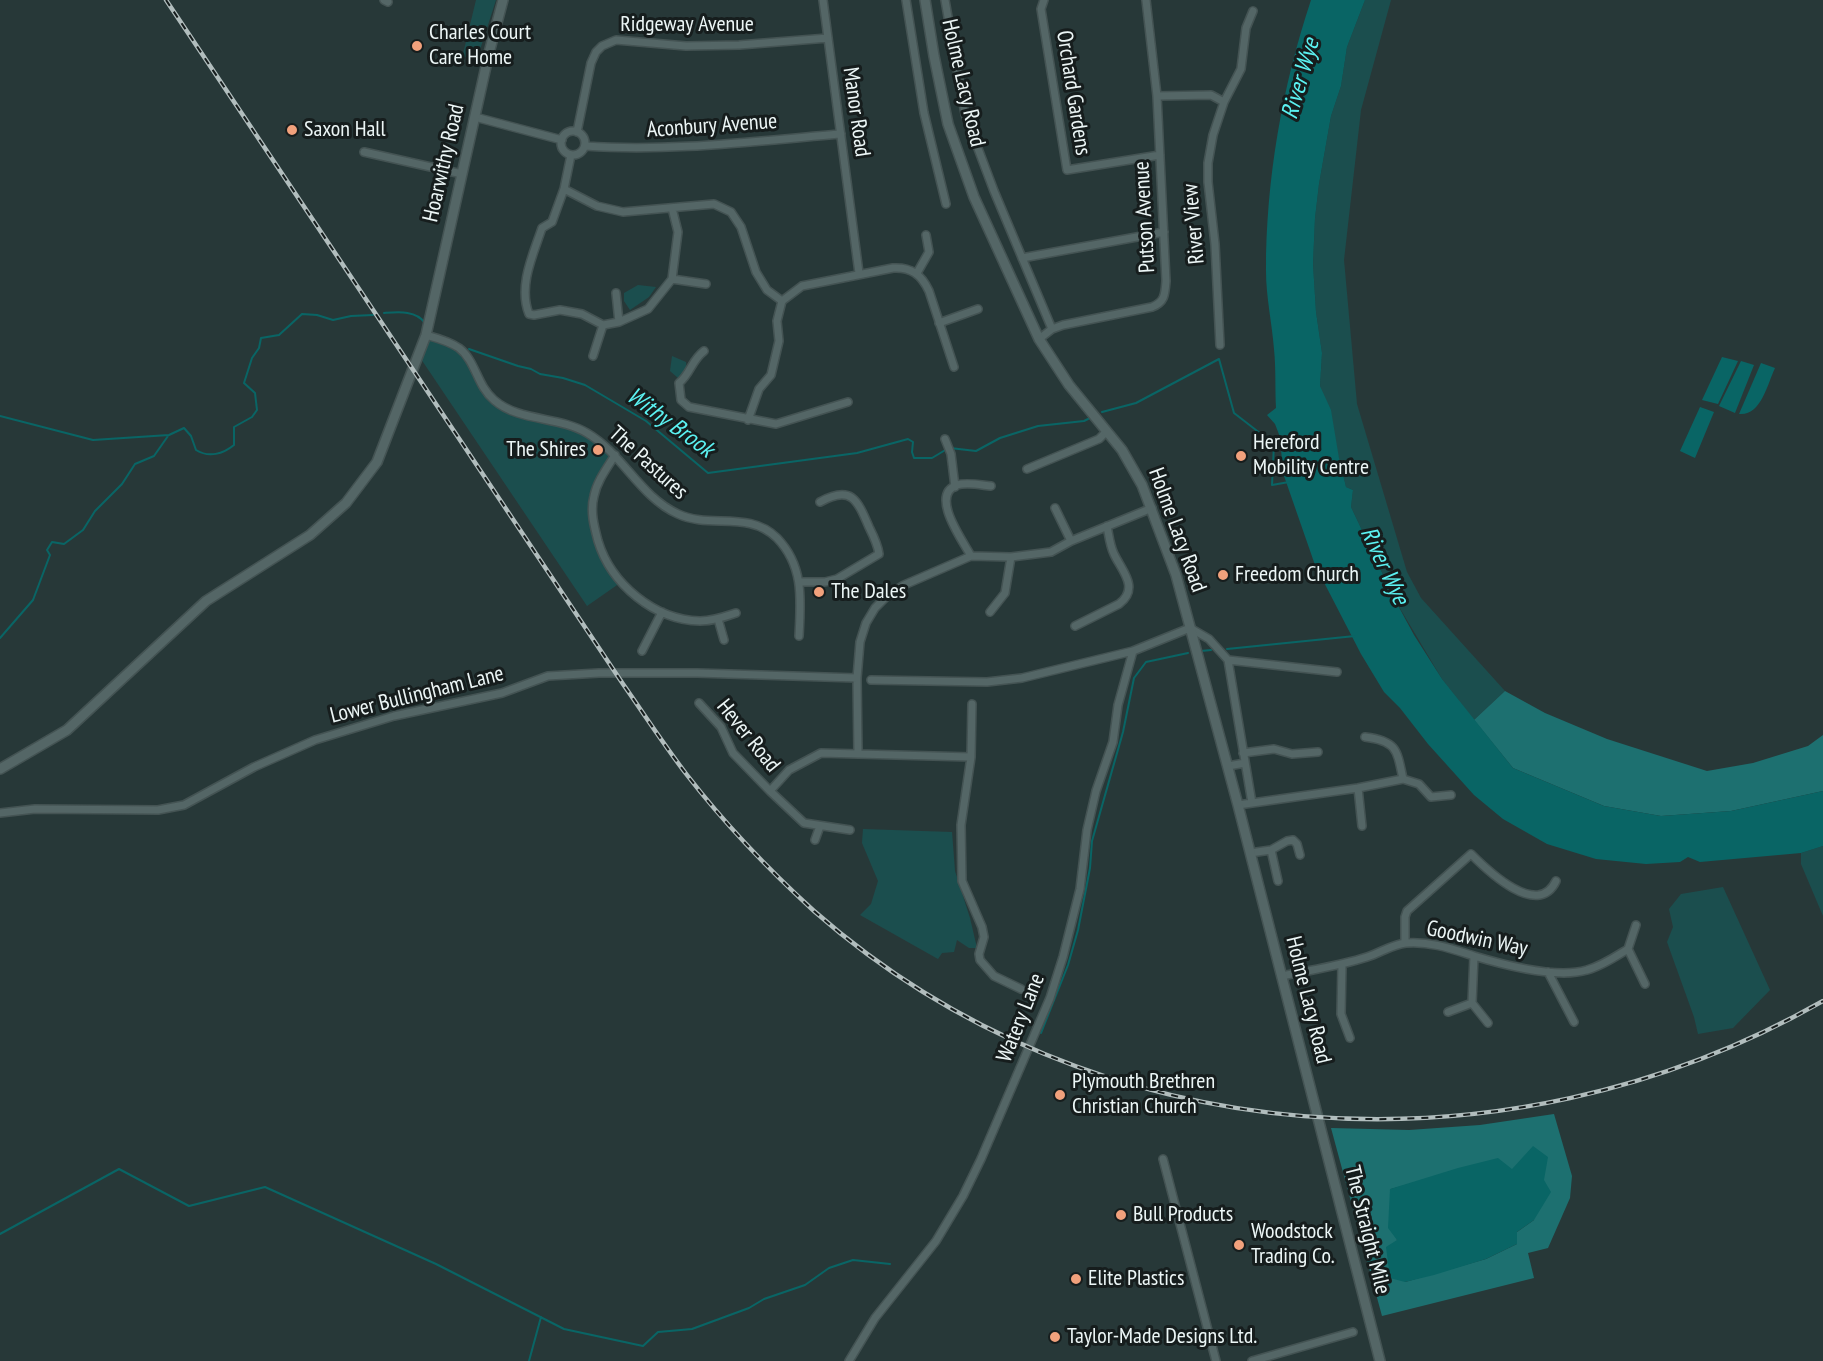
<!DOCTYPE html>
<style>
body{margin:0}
canvas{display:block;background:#273838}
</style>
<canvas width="1823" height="1361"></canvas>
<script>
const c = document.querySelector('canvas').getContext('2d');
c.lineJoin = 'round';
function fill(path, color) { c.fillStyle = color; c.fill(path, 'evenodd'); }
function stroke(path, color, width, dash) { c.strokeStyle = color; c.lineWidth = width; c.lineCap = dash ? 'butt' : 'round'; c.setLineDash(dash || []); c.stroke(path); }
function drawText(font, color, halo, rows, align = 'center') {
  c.font = font + ' "PT Sans Narrow",sans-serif'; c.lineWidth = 6; c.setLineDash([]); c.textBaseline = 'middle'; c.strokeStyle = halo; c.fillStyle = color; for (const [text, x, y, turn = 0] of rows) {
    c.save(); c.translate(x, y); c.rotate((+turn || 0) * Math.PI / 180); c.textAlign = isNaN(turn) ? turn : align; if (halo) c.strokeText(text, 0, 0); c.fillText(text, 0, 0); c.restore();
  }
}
fill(new Path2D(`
 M476,0H496L479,53L462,58Z
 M1365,0H1391L1361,110L1344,260L1357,404L1407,572L1421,598L1505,691L1474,720L1442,679L1395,600L1351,507L1353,490L1346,487L1320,386L1322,353L1316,312L1313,264L1315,218L1319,184L1331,116L1341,86L1347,47Z
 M638,285L656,287L649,297L630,310L624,301V293Z
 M426,335L456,349L469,361L478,385L494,403L586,434L616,457L597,485L592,509L599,545L620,583L587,606L421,359Z
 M672,356L686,362L687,373L678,378L670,371Z
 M863,829L952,832L955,871L970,918L977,948H969L957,940L954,952L942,953L938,959L860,915L871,904L878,881L862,843Z
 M1823,846V916L1801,864V853Z
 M1723,887L1770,990L1733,1028L1698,1034L1694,1017L1667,942L1673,927L1669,909L1681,894Z`), '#1b4e4e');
fill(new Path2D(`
 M1505,691L1545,713L1607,739L1707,771L1753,763L1808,746L1823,735V791L1731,811L1661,816L1604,806L1513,768L1474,720Z
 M1554,1114L1572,1176L1570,1198L1548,1248L1528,1253L1534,1278L1382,1316L1331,1128L1409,1130L1480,1125ZM1512,1169L1534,1220L1517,1232V1244L1486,1259L1405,1282L1397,1241L1391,1189L1423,1180Z`), '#1d7070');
fill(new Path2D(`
 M1311,0H1365L1347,47L1341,86L1331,116L1319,184L1315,218L1313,264L1316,312L1322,353L1320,386L1331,410L1339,458L1346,487L1353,490L1351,507L1395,600L1414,635L1442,679L1513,768L1604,806L1661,816L1731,811L1823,791V846L1801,853L1700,862L1688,857L1680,862L1646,864L1596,859L1547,844L1503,819L1474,795L1428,744L1400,708L1384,692L1361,654L1315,565L1283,473L1280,437L1275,424L1267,415L1276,408C1275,389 1276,368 1274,349C1272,323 1266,297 1266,271C1266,180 1282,87 1311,0Z
 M1722,357L1738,361L1718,404L1702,400Z
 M1741,361L1754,365L1735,413L1719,406Z
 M1761,363L1775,368C1767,385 1761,416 1739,414Z
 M1700,407L1714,412L1695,458L1680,451Z
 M1533,1146L1548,1157L1544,1180L1551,1192L1534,1220L1517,1232V1244L1486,1259L1434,1275L1405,1282L1390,1278L1386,1247L1397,1240L1388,1228L1390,1189L1458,1168L1498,1158L1512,1169Z`), '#096565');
stroke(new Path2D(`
 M384,313C398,312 416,310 425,323
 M469,349L518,366L531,369L540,374L563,378L585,385L646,421L708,473L857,453L908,439L913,442L912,452L914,458H932L947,449
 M1102,412L1136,403L1219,359L1234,413L1274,444L1272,485L1289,482
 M0,416L93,440L169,435L184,428L191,436L196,450C209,458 223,454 234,445V427L252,417L257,410L255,393L244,383L252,358L259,348L261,338L279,335L302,314L317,315L333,320L351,316L373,315
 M950,448L976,451L1000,438L1038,426L1084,421L1092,417
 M0,638L33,600L50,555L47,550L52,542L64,544L83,530L95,511L122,484L135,464L154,456L168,436
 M1227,649L1355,636
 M1201,651L1211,650
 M1041,1033L1068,965L1078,930L1090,868L1092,841L1123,732L1134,678L1146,662L1188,653
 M0,1234L119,1169L189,1206L265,1187L436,1264L564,1329L643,1346L658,1332L692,1329L749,1308L764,1299L805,1285L829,1268L853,1260L890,1264
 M529,1361L541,1317`), '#096565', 2);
const street = new Path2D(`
 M384,0L388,2
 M823,0L859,273
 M906,0L924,113L946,204
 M945,0L965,114L994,191L1052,329
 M1044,0L1041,9L1067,170L1160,155
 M1157,96L1211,95L1224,102
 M475,117L562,140
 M561 143a12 12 0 1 1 24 0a12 12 0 1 1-24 0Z
 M577,132L591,63L596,52L602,46L616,40L686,46L739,45L828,38
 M585,146C671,152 755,141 841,134
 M364,152L462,174
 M571,155L564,189L552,222L542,228C533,255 518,286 529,314L534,315L560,310L582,314L603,325L619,322L648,309L672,279L678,232L672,208
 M564,189L597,206L623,212L714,204L731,212L741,227L756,272L767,290L782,301
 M1022,258L1164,232
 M917,273L929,252L926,235
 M672,279L706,284
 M616,293L619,322
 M939,323L978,309
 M426,335C437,338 449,341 459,348C476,361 477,386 494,400C519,422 559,416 587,433C623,454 640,497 678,514C710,529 749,510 777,538C804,566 801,599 799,636
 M1039,339L1052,329L1063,325L1152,307C1165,302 1165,294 1166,281L1157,96L1146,0
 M1220,345L1215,244L1208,182V163L1213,135L1224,102L1241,69L1246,28L1253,11
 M704,351C691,361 691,373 679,383L681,400L689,407L776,424L848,402
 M593,356L603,325
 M748,420L759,389L771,375L779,341L777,321L782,301L802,286L893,268C911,267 921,274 929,291L954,367
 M945,439L951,454L955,487
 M615,455C607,468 597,481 594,496C590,511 594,526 598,541C611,584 654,620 700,621C713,621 724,617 736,613
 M1027,469L1099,439L1107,431
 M1055,508L1071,541
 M971,556C963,541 929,495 957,485C967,482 981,485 991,486
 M800,582H825L837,579L879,554C878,545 873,535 869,527C857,499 851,485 820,502
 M990,612L1005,593L1011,557
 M718,619L724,640
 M1075,626L1119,604C1140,588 1122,571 1114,554C1110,546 1109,536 1107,526
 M642,651L662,612
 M1228,660L1337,672
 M871,680L987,682L1022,678L1133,651L1190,628L1209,639L1228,660L1252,803
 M699,703L721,727L733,753L770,791
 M1365,737C1397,741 1397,750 1403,779
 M858,753L857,678L860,642L866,623L875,608L888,595L904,585L971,556L1011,557L1051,552L1071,541L1152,508
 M1243,753L1274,749L1292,754L1318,752
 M971,757L961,825L962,881L982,927L984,937L979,954L980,960L994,976L1021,989
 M1228,766L1245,763
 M1358,788L1362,826
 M1238,805L1358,788L1403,779L1419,784L1431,797L1451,795
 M0,813L35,809L158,810L184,805L254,767L315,740L394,716L502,693L548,676L599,673H697L857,678
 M850,830L804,823L770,791L789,770L821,753L971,757L972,704
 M815,840L820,826
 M1271,850L1278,881
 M1250,853L1271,850L1287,841L1293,840L1297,844L1300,855
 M1636,925L1628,949L1645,984
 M1405,943V917L1407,911L1471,854C1488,871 1538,919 1556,881
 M1342,964L1341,1014L1350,1038
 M1548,972L1574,1022
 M1282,976C1310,970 1340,966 1367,957C1380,953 1393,944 1406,943C1430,941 1452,949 1474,956C1504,965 1557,979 1587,970C1602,966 1615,957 1628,949
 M1472,1003L1488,1023
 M1448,1012L1472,1003L1474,956
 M1163,1159L1216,1361
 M849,1361L875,1318L936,1241L963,1196L981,1159L1050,998L1063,957L1080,889L1087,830L1096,791L1113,742L1118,705L1133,651
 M1252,1361L1353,1332`);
const secondary = new Path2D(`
 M925,0L934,56L948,124L974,197L1039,339L1069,385L1122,450L1142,485L1176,575L1238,805L1380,1361
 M0,769L67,730L206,601L310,535L346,503L377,462L426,335L489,53L503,0`);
stroke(street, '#445353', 10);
stroke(secondary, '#445353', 12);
stroke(street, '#546666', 7);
stroke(secondary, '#546666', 9);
const rail = new Path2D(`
 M166,0L623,684C644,714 664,745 687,775C725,824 768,869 814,911C1093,1156 1504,1183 1823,1001`);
stroke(rail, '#b1bdbd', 4.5);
stroke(rail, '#161d1d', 2, [7]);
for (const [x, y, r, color] of [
 [417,46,6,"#f1a17c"],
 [292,130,6,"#f1a17c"],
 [598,450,6,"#f1a17c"],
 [1241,456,6,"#f1a17c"],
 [1223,575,6,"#f1a17c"],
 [819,592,6,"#f1a17c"],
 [1060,1095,6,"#f1a17c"],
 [1121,1215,6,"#f1a17c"],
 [1239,1245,6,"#f1a17c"],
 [1076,1279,6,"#f1a17c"],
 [1055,1337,6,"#f1a17c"]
]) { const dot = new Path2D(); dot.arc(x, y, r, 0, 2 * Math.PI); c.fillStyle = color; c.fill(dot); stroke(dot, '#161d1d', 2); }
drawText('22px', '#ecf6f6', '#161d1d', [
 ["Ridgeway Avenue",687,25],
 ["Holme Lacy Road",963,83,77],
 ["Orchard Gardens",1073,93,81],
 ["Manor Road",856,112,82],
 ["Aconbury Avenue",712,126,-4],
 ["Hoarwithy Road",444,163,-77],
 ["Putson Avenue",1145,217,-93],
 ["River View",1194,224,-95],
 ["The Pastures",648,463,42],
 ["Holme Lacy Road",1177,530,70],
 ["Lower Bullingham Lane",417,695,-14],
 ["Hever Road",748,736,51],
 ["Goodwin Way",1477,939,12],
 ["Holme Lacy Road",1308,1000,76],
 ["Watery Lane",1021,1018,-68],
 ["The Straight Mile",1367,1230,76]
]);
drawText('22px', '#ecf6f6', '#161d1d', [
 ["Charles Court",429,33],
 ["Care Home",429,58],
 ["Saxon Hall",304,130],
 ["Hereford",1253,443],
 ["Mobility Centre",1253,468],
 ["The Shires",586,450,"right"],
 ["Freedom Church",1235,575],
 ["The Dales",831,592],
 ["Plymouth Brethren",1072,1082],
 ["Christian Church",1072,1107],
 ["Bull Products",1133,1215],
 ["Woodstock",1251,1232],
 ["Trading Co.",1251,1257],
 ["Elite Plastics",1088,1279],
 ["Taylor-Made Designs Ltd.",1067,1337]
], 'left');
drawText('italic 24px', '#5bf1f1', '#161d1d', [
 ["River Wye",1301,79,-74],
 ["Withy Brook",670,423,36],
 ["River Wye",1384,566,65]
]);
</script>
